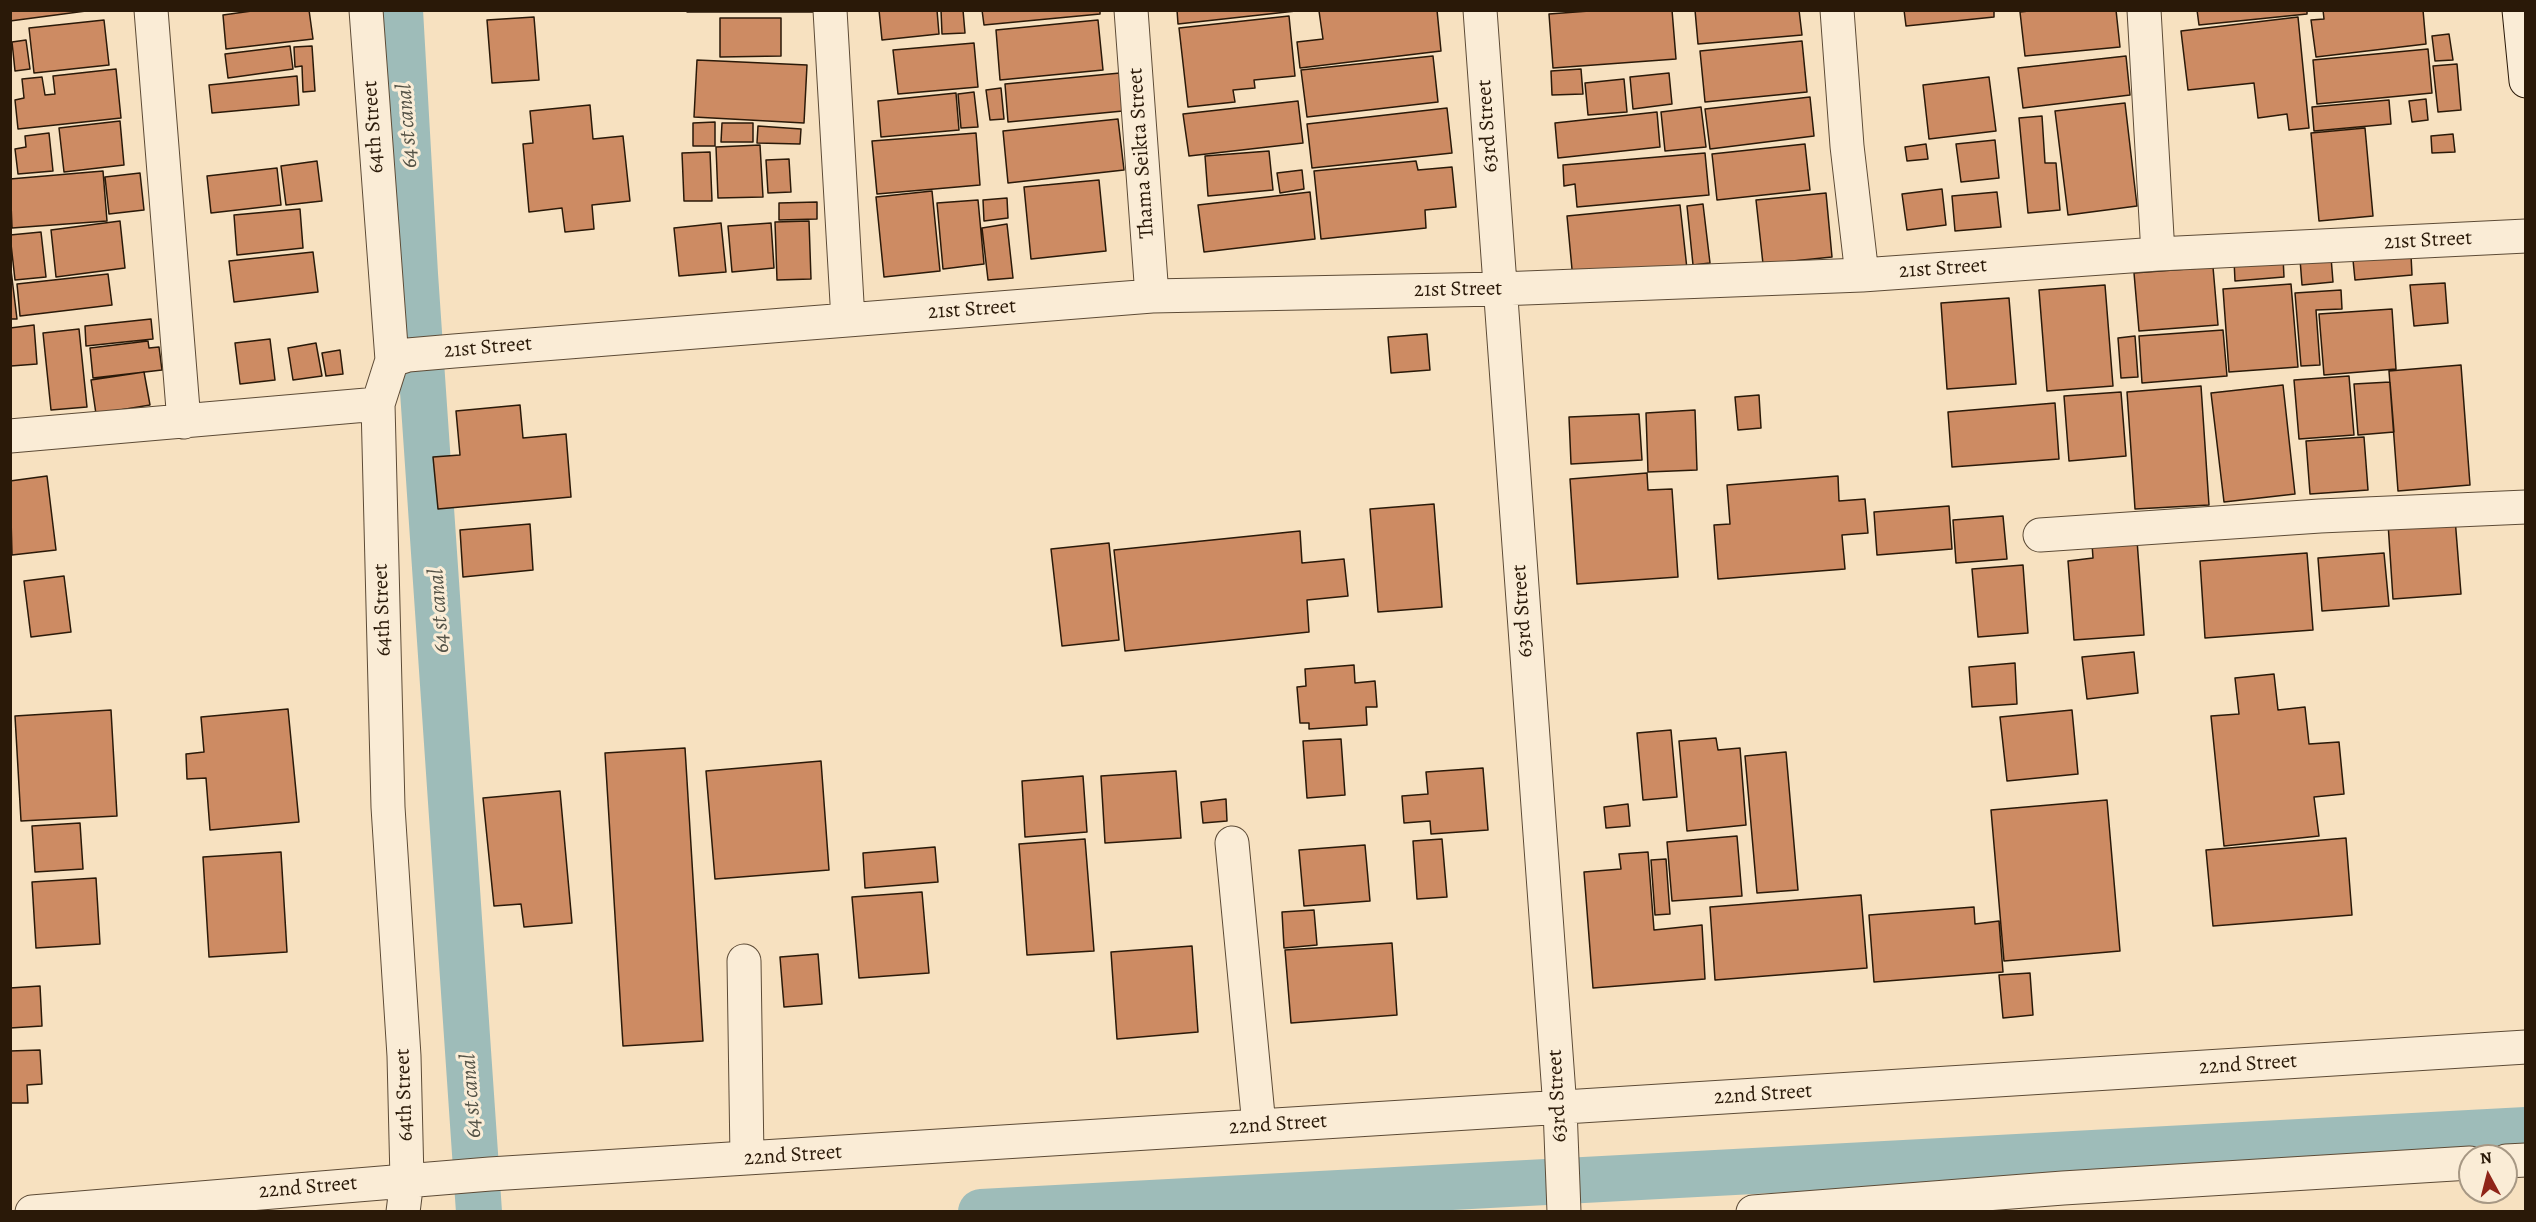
<!DOCTYPE html>
<style>
body{margin:0}
#map{position:relative;width:2536px;height:1222px;overflow:hidden;background:#f7e1c0;font-family:Alegreya,serif}
canvas{display:block}
.frame{position:absolute;inset:0;border:12px solid #2a1908;pointer-events:none}
.north{position:absolute;left:2458px;top:1144px;width:60px;height:60px;box-sizing:border-box;background:#faecd6;border:2px solid #a79884;border-radius:50%;rotate:353deg;font-size:16px;font-weight:700;line-height:24px;text-align:center;color:#2a1908}
.north::after{content:'';display:block;margin:auto;width:21px;height:27px;background:#8f2418;clip-path:polygon(50% 0,100% 100%,50% 72%,0 100%)}
</style>
<div id="map">
<canvas width="2536" height="1222"></canvas>
<div class="frame"></div>
<div class="north">N</div>
</div>
<script>
const c = document.querySelector('canvas').getContext('2d');
c.lineJoin = 'round';
function stroke(path, color, width, dash) { c.strokeStyle = color; c.lineWidth = width; c.lineCap = dash ? 'butt' : 'round'; c.setLineDash(dash || []); c.stroke(path); }
function fill(path, color) { c.fillStyle = color; c.fill(path, 'evenodd'); }
function drawText(font, color, halo, rows, align = 'center') {
  c.font = font + ' Alegreya,serif'; c.lineWidth = 6; c.setLineDash([]); c.textBaseline = 'middle'; c.strokeStyle = halo; c.fillStyle = color; for (const [text, x, y, turn = 0] of rows) {
    c.save(); c.translate(x, y); c.rotate((+turn || 0) * Math.PI / 180); c.textAlign = isNaN(turn) ? turn : align; if (halo) c.strokeText(text, 0, 0); c.fillText(text, 0, 0); c.restore();
  }
}
stroke(new Path2D(`
 M400,10L415,274L479,1212
 M981,1212L2526,1130`), '#9ebcb9', 46);
const building = new Path2D(`
 M10,10H86V11L10,21Z
 M259,10H309L313,39L226,49L223,15Z
 M686,10H819V12H687Z
 M879,10H937L939,34L882,40Z
 M941,10H963L965,33L942,34Z
 M982,10H1100V14L984,25Z
 M1177,10H1296V11L1178,24Z
 M1328,10H1437L1441,51L1300,68L1297,42L1323,39L1319,11Z
 M1603,10H1672L1676,59L1553,68L1549,14Z
 M1695,10H1799L1802,35L1698,44Z
 M1904,10H1994V17L1906,26Z
 M2038,10H2116L2120,47L2025,56L2020,12Z
 M2197,10H2307V14L2199,25Z
 M2323,10H2423L2426,44L2316,57L2311,20L2324,19Z
 M1289,16L1295,76L1254,80L1255,88L1233,90L1235,102L1188,107L1179,28Z
 M534,17L539,80L492,83L487,20Z
 M2298,17L2309,128L2289,130L2287,114L2258,118L2254,83L2188,90L2181,31Z
 M720,18H781V56L720,57Z
 M104,20L109,65L34,73L29,28Z
 M1098,20L1103,70L1000,80L996,30Z
 M2449,34L2453,60L2435,61L2432,36Z
 M26,40L30,69L15,71L12,42Z
 M1802,41L1807,92L1705,102L1700,51Z
 M974,43L978,87L898,94L893,50Z
 M290,46L293,69L228,78L225,54Z
 M312,46L315,91L303,92L302,66L295,67L294,47Z
 M2428,49L2432,93L2317,104L2313,60Z
 M1433,56L1438,102L1307,117L1301,70Z
 M2126,56L2130,95L2023,108L2018,68Z
 M697,60L807,65L804,123L694,117Z
 M2457,64L2461,110L2438,112L2433,66Z
 M116,69L121,118L18,129L15,100L24,98L22,79L42,77L45,95L55,94L53,76Z
 M1581,69L1583,94L1552,95L1551,71Z
 M1120,73L1123,111L1008,122L1005,84Z
 M1669,73L1672,104L1633,109L1630,77Z
 M297,76L299,105L212,113L209,85Z
 M1989,77L1996,131L1929,139L1923,85Z
 M1624,79L1627,112L1588,115L1585,83Z
 M1001,88L1004,119L990,120L986,90Z
 M974,92L978,127L961,128L958,94Z
 M956,93L959,130L881,137L878,101Z
 M1810,97L1814,136L1710,149L1705,109Z
 M2426,99L2428,120L2412,122L2409,101Z
 M2389,100L2391,124L2314,131L2312,107Z
 M1298,101L1303,143L1189,156L1183,114Z
 M2125,103L2137,206L2068,215L2055,111Z
 M590,105L593,139L623,136L630,201L592,205L594,229L565,232L562,208L529,212L523,144L533,143L530,111Z
 M1701,107L1706,147L1665,151L1661,112Z
 M1447,108L1452,153L1312,168L1307,124Z
 M1657,112L1660,147L1558,158L1555,123Z
 M2042,116L2045,163H2056L2060,210L2028,213L2019,118Z
 M1118,119L1124,170L1008,183L1003,131Z
 M120,121L124,165L64,172L59,128Z
 M715,122V146H693V123Z
 M722,123H753V142H721Z
 M758,126L801,129L800,144L757,143Z
 M2365,128L2373,216L2319,221L2311,133Z
 M49,133L53,171L18,174L15,149L26,147L25,136Z
 M976,133L980,185L877,194L872,141Z
 M2453,134L2455,152L2432,153L2431,136Z
 M1995,140L1999,178L1961,182L1956,144Z
 M1805,144L1810,190L1717,200L1712,154Z
 M1926,144L1928,159L1907,161L1905,147Z
 M760,145L763,197L718,198L716,147Z
 M1269,151L1273,190L1208,196L1205,156Z
 M710,152L712,201H684L682,153Z
 M1705,153L1709,195L1577,207L1575,184L1564,186L1563,165Z
 M789,159L791,192L768,193L766,160Z
 M317,161L322,201L286,205L281,166Z
 M1416,161L1418,170L1452,167L1456,207L1425,210L1426,228L1321,239L1314,171Z
 M277,168L281,205L211,213L207,176Z
 M1302,170L1304,189L1280,193L1277,173Z
 M103,171L107,221L12,228L10,179Z
 M140,173L144,210L109,214L105,177Z
 M1099,180L1106,251L1031,259L1024,187Z
 M1942,189L1946,225L1907,230L1902,194Z
 M932,191L940,271L884,277L876,197Z
 M1310,192L1315,239L1204,252L1198,205Z
 M1997,192L2001,227L1955,231L1952,196Z
 M1826,193L1832,257L1763,264L1756,200Z
 M1007,198L1008,218L984,221L983,200Z
 M978,200L984,264L943,269L937,203Z
 M817,202V219L779,220V203Z
 M1703,204L1710,263L1693,265L1687,206Z
 M1680,205L1687,269L1573,280L1567,216Z
 M300,209L303,248L237,255L234,215Z
 M120,221L125,268L56,277L51,230Z
 M809,221L811,279L777,280L775,222Z
 M721,223L726,272L679,276L674,228Z
 M771,223L774,268L732,272L728,226Z
 M1007,224L1013,278L988,280L982,228Z
 M41,232L46,277L15,280L10,235Z
 M313,252L318,292L234,302L229,261Z
 M2411,255L2412,275L2355,280L2353,260Z
 M2283,257L2284,277L2235,281L2234,260Z
 M2331,257L2333,282L2302,285L2300,259Z
 M10,262L17,319H10Z
 M2213,267L2218,325L2139,331L2134,273Z
 M108,274L112,305L20,316L17,284Z
 M2445,283L2448,323L2414,326L2410,285Z
 M2291,284L2298,367L2229,372L2223,289Z
 M2105,285L2113,386L2047,391L2039,290Z
 M2341,290L2342,309L2316,310L2320,365L2301,366L2295,293Z
 M2009,298L2016,384L1947,389L1941,303Z
 M2392,309L2396,369L2324,375L2319,314Z
 M151,319L153,339L86,346L85,326Z
 M34,325L37,364L11,366L10,328Z
 M79,329L87,407L51,410L43,333Z
 M2223,330L2227,376L2142,383L2139,336Z
 M1427,334L1430,370L1391,373L1388,337Z
 M2135,336L2138,377L2121,378L2118,338Z
 M270,339L275,380L240,384L235,343Z
 M148,341L149,348L159,347L162,370L93,378L90,348Z
 M316,343L322,376L293,380L288,348Z
 M340,350L343,374L326,376L322,353Z
 M2461,365L2470,485L2398,491L2389,371Z
 M144,372L150,405L96,414L91,380Z
 M2349,376L2354,435L2299,439L2294,380Z
 M2390,382L2394,432L2358,435L2354,384Z
 M2283,385L2295,494L2224,502L2211,393Z
 M2201,386L2209,505L2135,509L2127,392Z
 M2121,392L2126,456L2069,461L2064,396Z
 M1759,395L1761,428L1738,430L1735,397Z
 M2055,403L2059,459L1952,467L1948,412Z
 M520,405L523,438L566,434L571,497L438,509L433,457L460,455L456,411Z
 M1695,410L1697,470L1648,472L1646,413Z
 M1639,414L1642,460L1571,464L1569,417Z
 M2364,437L2368,490L2310,494L2306,441Z
 M1647,473L1648,490L1672,489L1678,577L1577,584L1570,479Z
 M47,476L56,550L12,555L10,481Z
 M1838,476L1839,501L1865,499L1868,533L1842,535L1845,569L1718,579L1714,525L1730,524L1727,485Z
 M1434,504L1442,607L1378,612L1370,509Z
 M1949,506L1952,549L1877,555L1874,512Z
 M2003,516L2007,559L1956,563L1953,520Z
 M2455,518L2461,594L2393,599L2388,523Z
 M530,524L533,570L463,577L460,530Z
 M1300,531L1302,563L1344,559L1348,596L1307,600L1309,632L1125,651L1114,550Z
 M2137,540L2144,635L2074,640L2068,561L2093,558L2092,544Z
 M1109,543L1119,640L1062,646L1051,549Z
 M2307,553L2313,630L2205,638L2200,561Z
 M2384,553L2389,606L2322,611L2318,558Z
 M2023,565L2028,633L1978,637L1972,569Z
 M64,576L71,632L31,637L24,581Z
 M2134,652L2138,693L2087,699L2082,657Z
 M2015,663L2017,704L1972,707L1969,667Z
 M1354,665L1355,683L1375,681L1377,707H1366L1367,725L1309,729V723H1300L1297,687L1306,686L1305,669Z
 M2274,674L2278,710L2305,707L2309,744L2339,742L2344,794L2314,797L2319,836L2224,846L2211,716L2239,714L2235,678Z
 M288,709L299,822L210,830L206,778L187,779L186,754L204,752L201,717Z
 M111,710L117,816L21,821L15,716Z
 M2072,710L2078,774L2007,781L2000,717Z
 M1671,730L1677,797L1643,800L1637,733Z
 M1716,738L1718,750L1740,748L1746,825L1687,831L1679,741Z
 M1341,739L1345,795L1307,798L1303,741Z
 M685,748L703,1041L623,1046L605,753Z
 M1786,752L1798,890L1757,893L1745,756Z
 M821,761L829,870L715,879L706,771Z
 M1483,768L1488,830L1431,834L1430,821L1404,823L1402,796L1428,794L1426,772Z
 M1176,771L1181,838L1105,843L1101,776Z
 M1083,776L1087,832L1025,837L1022,781Z
 M560,791L572,923L524,927L521,904L494,906L483,798Z
 M1226,799L1227,821L1203,823L1201,802Z
 M2107,800L2120,951L2004,961L1991,810Z
 M1628,804L1630,826L1606,828L1604,807Z
 M80,823L83,869L35,872L32,826Z
 M1737,836L1742,896L1672,901L1667,842Z
 M2346,838L2352,915L2213,926L2206,850Z
 M1085,839L1094,951L1027,955L1019,844Z
 M1442,839L1447,897L1417,899L1413,841Z
 M1365,845L1370,901L1304,906L1299,850Z
 M935,847L938,882L865,888L863,853Z
 M281,852L287,952L209,957L203,857Z
 M1648,852L1654,930L1702,925L1705,979L1593,988L1584,872L1621,869L1619,854Z
 M1666,859L1670,914L1655,915L1651,860Z
 M96,878L100,944L36,948L32,882Z
 M922,892L929,973L859,978L852,897Z
 M1861,895L1867,968L1715,980L1710,907Z
 M1974,907L1975,924L1999,921L2003,972L1874,982L1869,915Z
 M1314,910L1317,945L1284,948L1282,912Z
 M1392,943L1397,1015L1291,1023L1285,950Z
 M1192,946L1198,1032L1117,1039L1111,952Z
 M818,954L822,1004L784,1007L780,957Z
 M2030,973L2033,1015L2003,1018L1999,975Z
 M40,986L42,1026L10,1028V988Z
 M40,1050L42,1084L27,1085L28,1103H10V1051Z`);
fill(building, '#cd8b63');
stroke(building, '#2a1908', 1.5);
const minor = new Path2D(`
 M151,10L184,422
 M366,10L392,360L378,404L388,807L404,1056L407,1180L403,1212
 M830,10L848,320
 M1131,10L1152,296
 M1480,10L1560,1108L1564,1212
 M1837,10L1847,146L1862,275
 M2144,10L2158,254
 M392,360L408,355L454,351L1152,296L1499,289L1862,275L2158,254L2526,236
 M10,436L378,404
 M2040,535L2320,516L2526,507
 M1232,843L1259,1126
 M744,961L747,1158
 M2506,1161L2526,1160
 M32,1212L490,1174L2526,1047
 M1753,1212L2063,1188L2470,1163`);
const secondary = new Path2D(`
 M2519,10L2526,81`);
stroke(minor, '#5d4b36', 35);
stroke(secondary, '#2a1908', 35);
stroke(minor, '#faecd6', 33);
stroke(secondary, '#faecd6', 33);
drawText('21px', '#2a1908', '#faecd6', [
 ["63rd Street",1488,126,-94],
 ["64th Street",374,127,-94],
 ["Thama Seikta Street",1142,153,-94],
 ["21st Street",2428,241,-3],
 ["21st Street",1943,269,-4],
 ["21st Street",1458,290,-1],
 ["21st Street",972,310,-4],
 ["21st Street",488,348,-5],
 ["64th Street",383,610,-92],
 ["63rd Street",1523,611,-94],
 ["22nd Street",2248,1065,-4],
 ["64th Street",405,1095,-92],
 ["22nd Street",1763,1095,-4],
 ["63rd Street",1558,1096,-93],
 ["22nd Street",1278,1125,-4],
 ["22nd Street",793,1156,-4],
 ["22nd Street",308,1188,-5]
]);
drawText('italic 22px', '#535246', '#faecd6', [
 ["64 st canal",408,126,-94],
 ["64 st canal",440,611,-94],
 ["64 st canal",472,1096,-94]
]);
</script>
